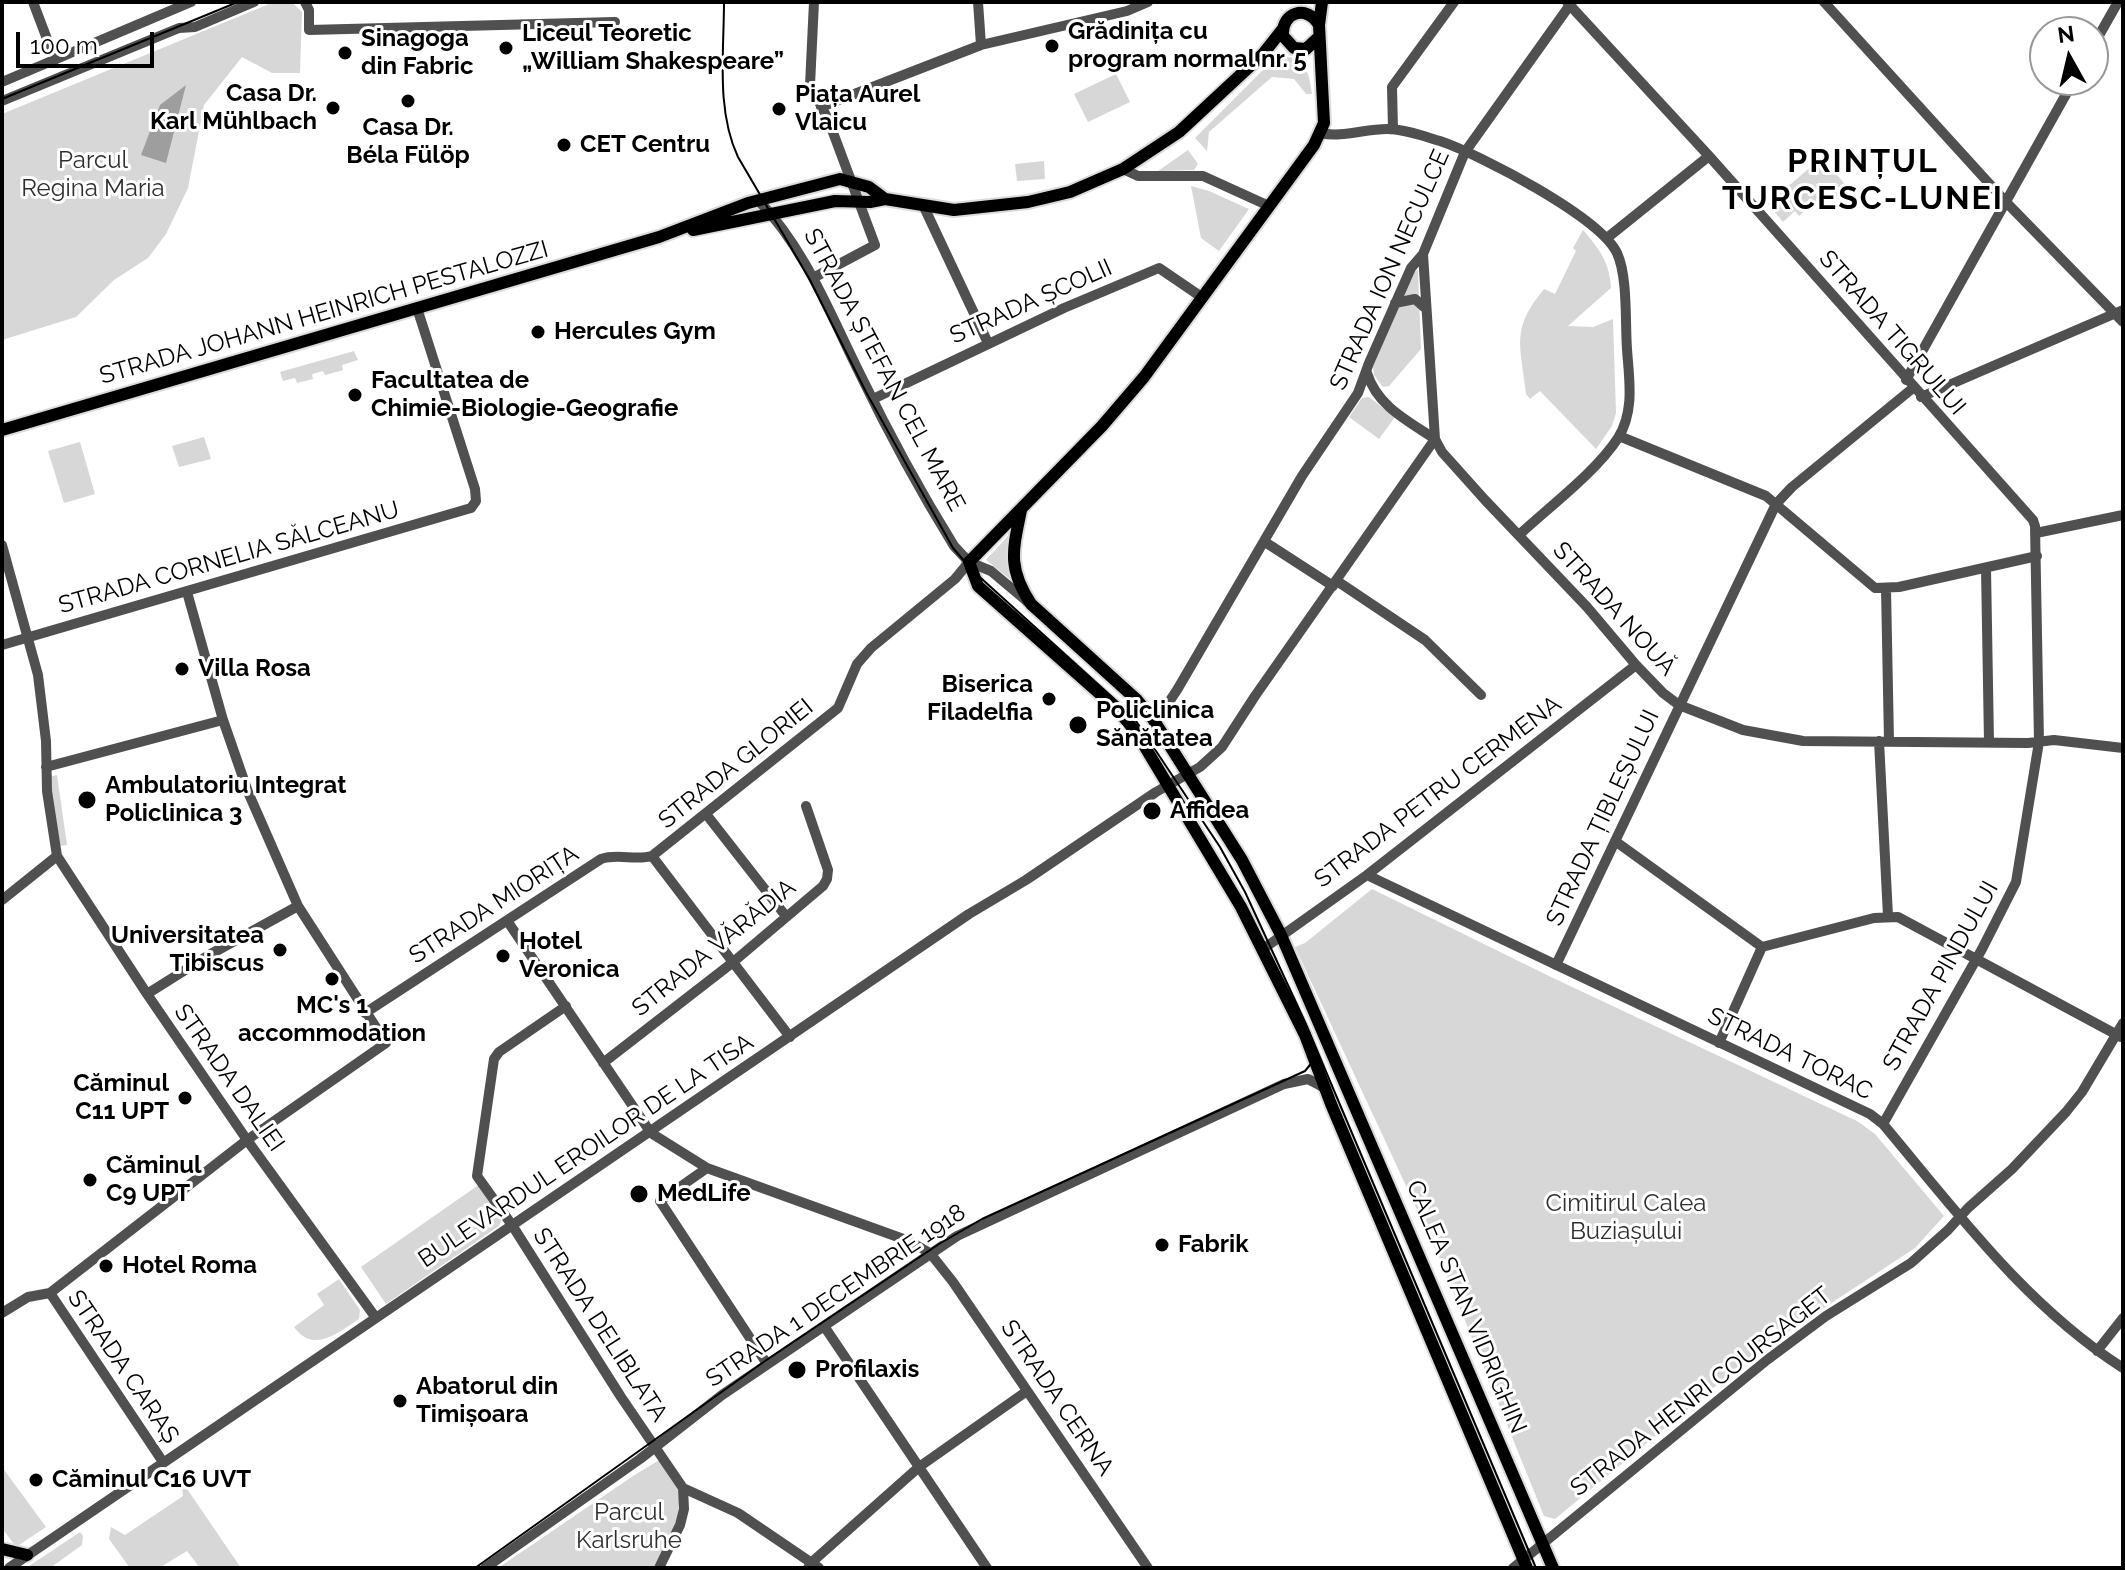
<!DOCTYPE html>
<meta charset="utf-8">
<style>
body{margin:0}
#map{position:relative;width:2125px;height:1570px;overflow:hidden;background:#fff;font-family:Raleway,sans-serif}
canvas{display:block}
.frame{position:absolute;inset:0;border:4px solid #000;pointer-events:none}
.north{position:absolute;left:2029px;top:16px;width:80px;height:80px;box-sizing:border-box;background:#fff;border:2px solid #999;border-radius:50%;rotate:352deg;font-size:22px;font-weight:700;line-height:32px;text-align:center;color:#000}
.north::after{content:'';display:block;margin:auto;width:28px;height:36px;background:#000;clip-path:polygon(50% 0,100% 100%,50% 72%,0 100%)}
.scale{position:absolute;left:16px;top:32px;width:138px;height:36px;box-sizing:border-box;border:4px solid #000;border-top:0;padding-left:10px;font-size:24px;line-height:28px;white-space:nowrap;color:#000;-webkit-text-stroke:6px #fff;paint-order:stroke}
</style>
<div id="map">
<canvas width="2125" height="1570"></canvas>
<div class="frame"></div>
<div class="north">N</div>
<div class="scale">100 m</div>
</div>
<script>
const c = document.querySelector('canvas').getContext('2d');
c.lineJoin = 'round';
function fill(path, color) { c.fillStyle = color; c.fill(path, 'evenodd'); }
function stroke(path, color, width, dash) { c.strokeStyle = color; c.lineWidth = width; c.lineCap = dash ? 'butt' : 'round'; c.setLineDash(dash || []); c.stroke(path); }
function drawText(font, color, halo, rows, align = 'center') {
  c.font = font + ' Raleway,sans-serif'; c.lineWidth = 6; c.setLineDash([]); c.textBaseline = 'middle'; c.strokeStyle = halo; c.fillStyle = color; for (const [text, x, y, turn = 0] of rows) {
    c.save(); c.translate(x, y); c.rotate((+turn || 0) * Math.PI / 180); c.textAlign = isNaN(turn) ? turn : align; if (halo) c.strokeText(text, 0, 0); c.fillText(text, 0, 0); c.restore();
  }
}
fill(new Path2D(`
 M274,2H292L302,12L300,73H272L242,57L204,105L188,188L166,234L148,258L114,280L76,317L2,340V114Z
 M1280,57C1305,55 1309,72 1312,94H1306L1294,79L1272,77L1209,132L1207,151L1195,138L1272,61Z
 M1116,74L1130,102L1088,122L1074,94Z
 M1188,150L1198,164L1194,170L1158,171Z
 M1822,157L1848,188L1834,199L1827,192L1799,216L1795,211L1783,222L1768,204Z
 M1044,161L1045,179L1017,181L1015,164Z
 M1191,186L1209,191L1249,209L1219,251L1201,238Z
 M1583,230C1599,248 1610,263 1611,288L1568,326L1593,327L1613,319L1616,413L1612,426L1596,449L1540,391L1530,399L1526,394C1521,345 1510,330 1544,289L1555,294L1576,251L1573,248Z
 M1418,270L1421,349L1389,386L1383,387L1374,375L1373,366L1414,271Z
 M354,351L358,360L342,365L343,370L325,375L323,371L312,374L313,379L297,383L295,378L283,381L280,372Z
 M1369,397L1395,417L1379,439L1349,417L1362,398Z
 M204,437L211,459L179,467L172,446Z
 M80,442L95,494L64,503L48,451Z
 M1009,535L1011,580L986,560Z
 M57,775L67,845L59,846L49,777Z
 M1372,889L1551,977L1857,1121L1875,1134L1944,1216L1915,1248L1757,1352L1555,1519L1544,1516L1440,1259L1295,947L1305,943Z
 M480,1184L502,1218L499,1226L386,1304L361,1267Z
 M339,1279L360,1310L359,1319C338,1333 313,1354 294,1327L324,1305L317,1294Z
 M661,1459C665,1466 672,1474 675,1481C688,1510 667,1544 653,1568H498L633,1476Z
 M2,1467L46,1527L16,1547L2,1528Z
 M181,1480L241,1568H200L187,1551L159,1568H130L109,1539L111,1527L125,1535L183,1496Z
 M80,1532L83,1536L82,1545L50,1568H26Z`), '#d7d7d7');
fill(new Path2D(`
 M186,85L166,163L141,155L160,105Z`), '#9e9e9e');
const major = new Path2D(`
 M1319,25L1322,2
 M1319,37L1306,49L1294,48L1283,36C1281,12 1307,4 1319,25L1324,123L1314,145L1144,377L1102,426L969,562L978,586L1116,708L1136,732L1241,907L1305,1035L1331,1104L1527,1568
 M693,230L835,201L870,202L885,199L954,210L1028,202L1070,192L1123,169L1179,132L1263,54L1282,30
 M2,430L659,237L748,203L840,179L869,187L885,199
 M1021,510C1013,550 1007,567 1031,604L1137,700L1153,719L1242,860L1281,935L1553,1568
 M2,1549L27,1555`);
stroke(major, '#dbdbdb', 16);
stroke(new Path2D(`
 M33,2L55,60
 M305,2L309,10V30L615,22
 M978,2L981,45
 M1567,2L1709,156L2033,520L2035,526L2039,742L2016,882L1982,949L1883,1124
 M1824,2L2006,202L2123,322
 M2093,46L2118,2
 M2,82L191,2
 M2,101L179,28L195,27L254,2
 M821,107L981,45L1127,11L1148,2
 M1393,129L1392,87L1454,2
 M1320,133C1342,138 1364,129 1387,129C1404,129 1423,136 1440,141C1479,154 1600,217 1617,253C1628,277 1625,322 1627,349C1629,379 1635,411 1618,438C1596,472 1549,507 1519,535
 M1123,169L1138,176H1203L1269,206
 M758,200C805,248 830,314 860,374C888,432 920,491 954,546L969,562L991,571L1029,603
 M924,207L988,343
 M1607,238L1709,156
 M1423,254L1435,439L1442,452L1485,500L1587,607L1636,665L1663,693L1679,705L1743,730L1803,741L2028,743L2054,740L2123,748
 M813,278L875,245L828,119L810,85L814,2
 M1395,303L1415,299L1424,307
 M1367,373C1377,406 1408,421 1435,439
 M1906,380L2074,80
 M1921,397L2123,310
 M873,399L1064,308L1159,268L1203,298
 M1619,436L1766,496L1875,588L1899,587L2037,556
 M2036,533L2123,515
 M1265,542L1333,586
 M2,545L38,675L46,741L47,791L57,856L147,994L247,1140L376,1318
 M1986,568L1989,742
 M1337,581L1425,640L1481,695
 M1886,589L1889,741
 M2,645L471,508L476,501L475,489L417,308
 M1153,719L1163,711L1177,690L1302,476L1358,393L1369,363L1411,268L1423,254L1465,152L1572,2
 M1879,741L1888,916
 M46,767L223,720
 M706,814L785,915
 M1615,841L1762,947L1874,918L1898,917L2121,1037
 M652,856L790,1037
 M1367,875L1870,1114L1883,1124C1956,1211 2026,1306 2123,1368
 M2,900L57,856
 M508,922L651,1133L707,1168L909,1241L930,1253L953,1282L1148,1568
 M1263,949L1367,875L1636,665
 M1556,965L1776,504L1792,487L1913,388
 M147,994L209,955L298,906
 M566,1006L499,1052L494,1059L477,1176L512,1225L621,1397L683,1488L684,1509L680,1525L659,1568
 M365,1013L601,859C618,853 635,861 652,856L838,708L857,664L871,648L955,579L969,562
 M1719,1043L1762,947
 M603,1063L732,963L823,886L827,879L828,870L806,806
 M707,1168L660,1201L767,1364
 M50,1293L163,1462
 M2,1313L28,1297L50,1293L247,1140L386,1043L298,906L248,792L223,720L187,592
 M824,1326L987,1568
 M2097,1351L2123,1318
 M683,1488L738,1513L819,1568
 M9,1568L969,914L1026,880L1156,792L1200,767L1222,747L1255,696L1435,439
 M485,1568L640,1459L722,1395L957,1236L1284,1084L1308,1079L1325,1088
 M808,1568L812,1562L919,1467L1027,1391
 M1513,1568L1767,1360L1826,1316L1911,1263L1948,1230L1968,1208L2012,1169L2066,1112L2082,1092L2123,1023`), '#505050', 10);
stroke(major, '#000', 12);
stroke(new Path2D(`
 M724,2C724,53 716,110 738,157L810,280L866,392L953,548L972,570L1132,715L1220,847L1245,892L1305,1022L1536,1568
 M2,99L238,2
 M475,1568L765,1361L939,1244L982,1219L1305,1071L1314,1060L1315,1048`), '#000', 2);
for (const [x, y, r, color] of [
 [1052,46,8,"#000"],
 [506,48,8,"#000"],
 [345,53,8,"#000"],
 [408,101,8,"#000"],
 [333,108,8,"#000"],
 [779,109,8,"#000"],
 [564,145,8,"#000"],
 [538,332,8,"#000"],
 [355,395,8,"#000"],
 [182,669,8,"#000"],
 [1049,699,8,"#000"],
 [1078,725,10,"#000"],
 [87,800,10,"#000"],
 [1152,811,10,"#000"],
 [280,950,8,"#000"],
 [503,956,8,"#000"],
 [332,979,8,"#000"],
 [185,1098,8,"#000"],
 [90,1180,8,"#000"],
 [639,1194,10,"#000"],
 [1162,1245,8,"#000"],
 [106,1266,8,"#000"],
 [797,1370,10,"#000"],
 [400,1401,8,"#000"],
 [36,1480,8,"#000"]
]) { const dot = new Path2D(); dot.arc(x, y, r, 0, 2 * Math.PI); c.fillStyle = color; c.fill(dot); stroke(dot, '#fff', 3); }
drawText('bold 24px', '#000', '#fff', [
 ["Grădinița cu",1068,32],
 ["program normal nr. 5",1068,60],
 ["Liceul Teoretic",522,34],
 ["„William Shakespeare”",522,62],
 ["Sinagoga",361,39],
 ["din Fabric",361,67],
 ["Casa Dr.",317,94,"right"],
 ["Karl Mühlbach",317,122,"right"],
 ["Piața Aurel",795,95],
 ["Vlaicu",795,123],
 ["Casa Dr.",408,128,"center"],
 ["Béla Fülöp",408,156,"center"],
 ["CET Centru",580,145],
 ["Hercules Gym",554,332],
 ["Facultatea de",371,381],
 ["Chimie-Biologie-Geografie",371,409],
 ["Villa Rosa",198,669],
 ["Biserica",1033,685,"right"],
 ["Filadelfia",1033,713,"right"],
 ["Policlinica",1096,711],
 ["Sănătatea",1096,739],
 ["Ambulatoriu Integrat",105,786],
 ["Policlinica 3",105,814],
 ["Affidea",1170,811],
 ["Universitatea",264,936,"right"],
 ["Tibiscus",264,964,"right"],
 ["Hotel",519,942],
 ["Veronica",519,970],
 ["MC's 1",332,1006,"center"],
 ["accommodation",332,1034,"center"],
 ["Căminul",169,1084,"right"],
 ["C11 UPT",169,1112,"right"],
 ["Căminul",106,1166],
 ["C9 UPT",106,1194],
 ["MedLife",657,1194],
 ["Fabrik",1178,1245],
 ["Hotel Roma",122,1266],
 ["Profilaxis",815,1370],
 ["Abatorul din",416,1387],
 ["Timișoara",416,1415],
 ["Căminul C16 UVT",52,1480]
], 'left');
drawText('24px', '#2e2e2e', '#fff', [
 ["Parcul",93,161],
 ["Regina Maria",93,189],
 ["Cimitirul Calea",1626,1204],
 ["Buziașului",1626,1232],
 ["Parcul",629,1513],
 ["Karlsruhe",629,1541]
]);
drawText('24px', '#000', '#fff', [
 ["STRADA ION NECULCE",1390,270,-66],
 ["STRADA ȘCOLII",1031,302,-24],
 ["STRADA JOHANN HEINRICH PESTALOZZI",324,313,-16],
 ["STRADA TIGRULUI",1892,333,49],
 ["STRADA ȘTEFAN CEL MARE",884,370,62],
 ["STRADA CORNELIA SĂLCEANU",229,558,-16],
 ["STRADA NOUĂ",1614,609,48],
 ["STRADA GLORIEI",736,764,-39],
 ["STRADA PETRU CERMENA",1438,792,-37],
 ["STRADA ȚIBLEȘULUI",1603,818,-65],
 ["STRADA MIORIȚA",494,905,-33],
 ["STRADA VĂRĂDIA",714,948,-39],
 ["STRADA PINDULUI",1941,976,-61],
 ["STRADA TORAC",1790,1054,26],
 ["STRADA DALIEI",229,1078,55],
 ["BULEVARDUL EROILOR DE LA TISA",586,1151,-34],
 ["STRADA 1 DECEMBRIE 1918",836,1296,-34],
 ["CALEA STAN VIDRIGHIN",1466,1307,67],
 ["STRADA DELIBLATA",600,1325,57],
 ["STRADA CARAȘ",123,1367,56],
 ["STRADA HENRI COURSAGET",1701,1392,-38],
 ["STRADA CERNA",1057,1398,56]
]);
c.letterSpacing = '2px';
drawText('bold 32px', '#000', '#fff', [
 ["PRINȚUL",1863,162],
 ["TURCESC-LUNEI",1863,199]
]);
c.letterSpacing = '0px';
</script>
